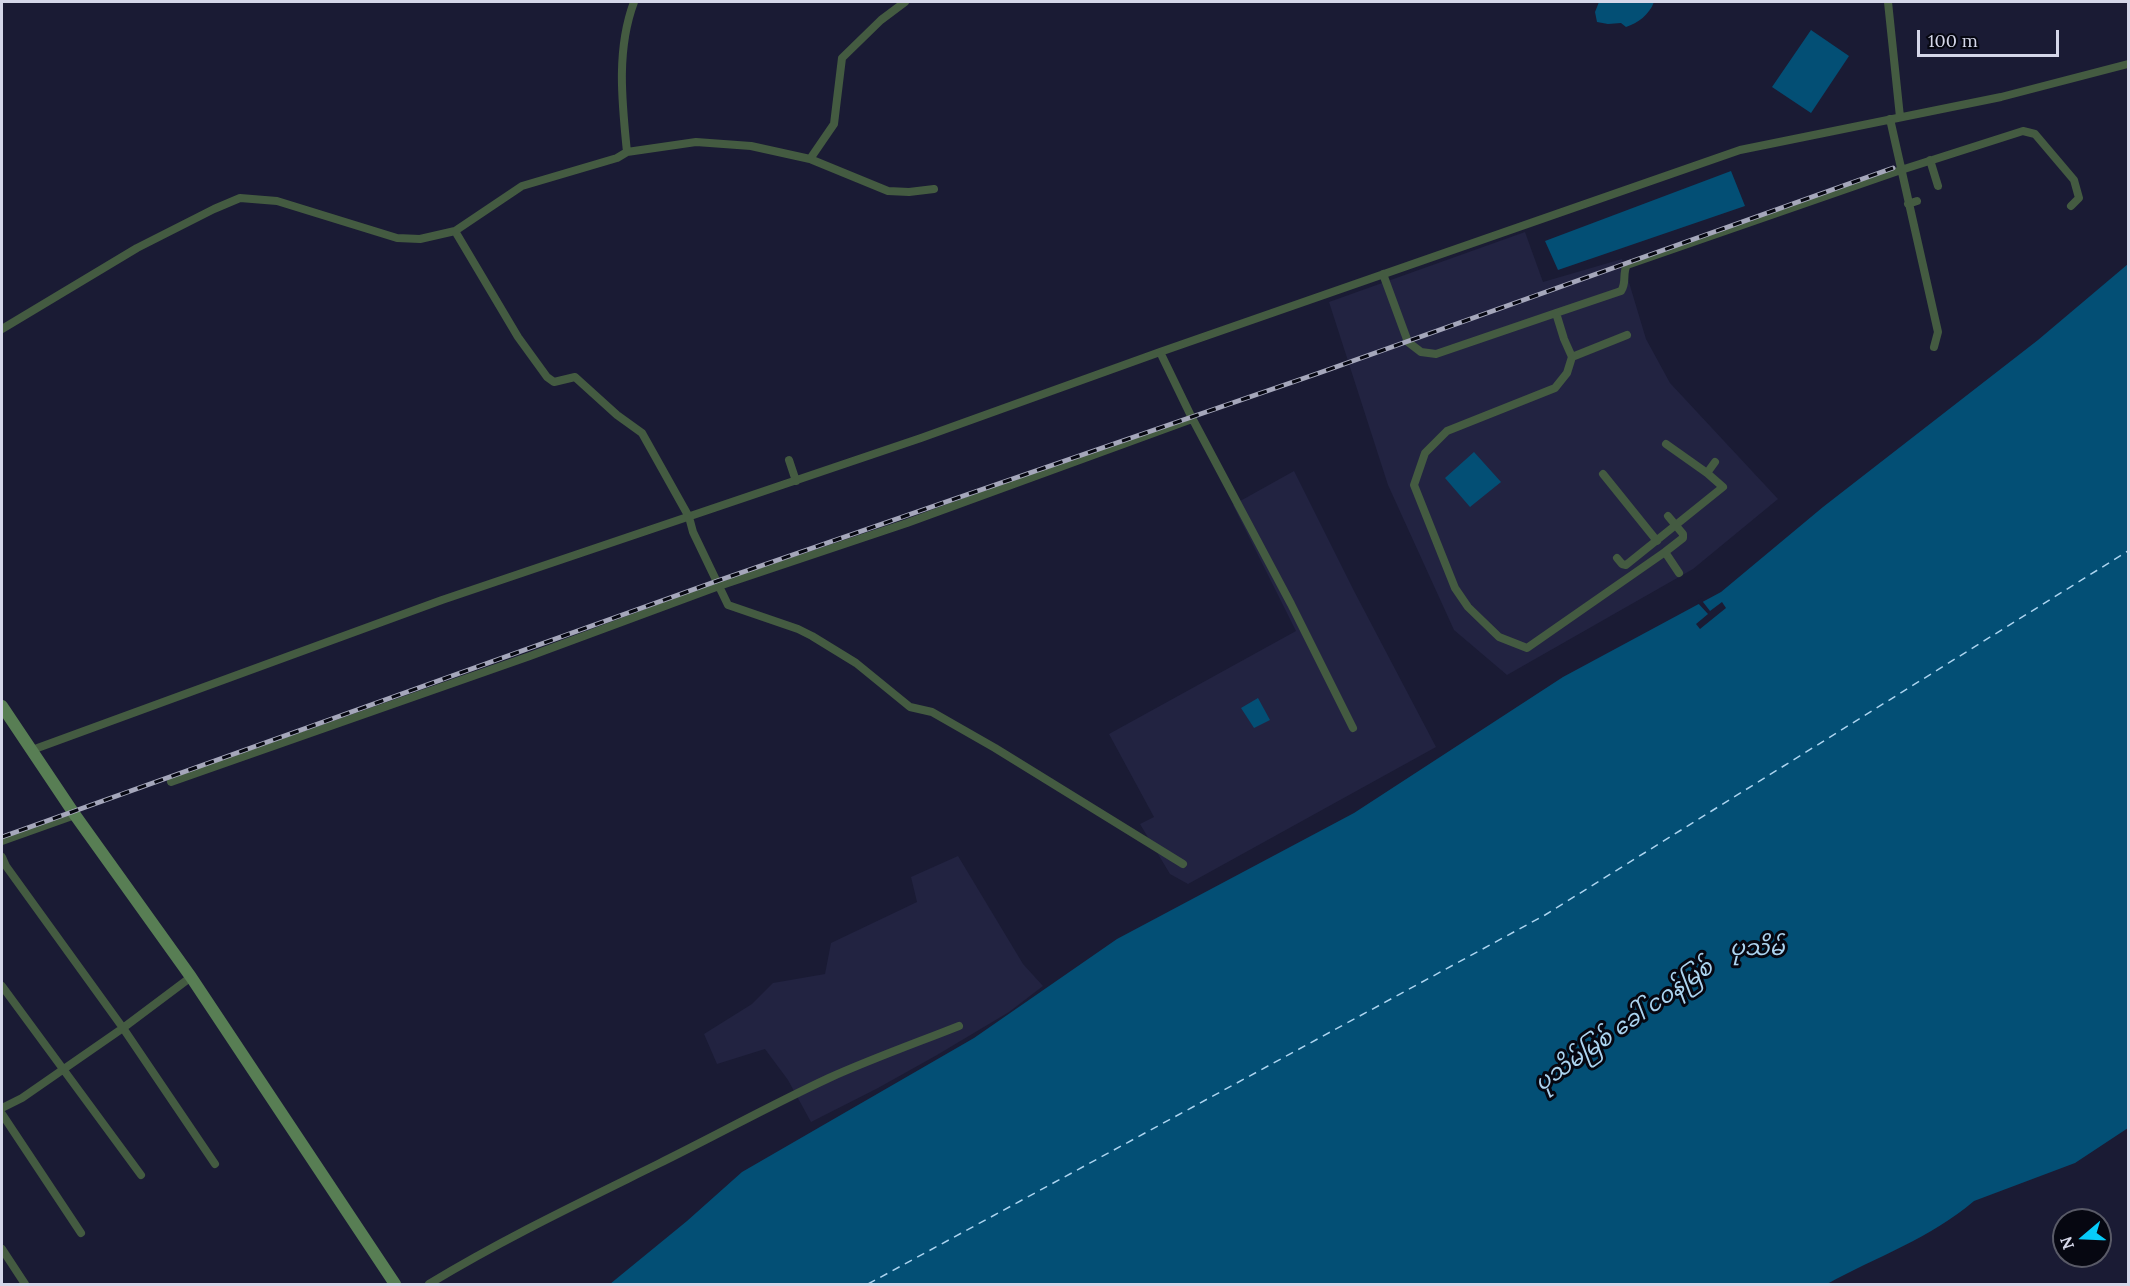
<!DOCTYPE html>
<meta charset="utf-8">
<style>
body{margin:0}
#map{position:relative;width:2130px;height:1286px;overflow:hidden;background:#1a1b34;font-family:Lora,serif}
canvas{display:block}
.frame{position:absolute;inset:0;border:3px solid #d5d7e9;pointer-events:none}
.north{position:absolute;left:2052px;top:1208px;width:60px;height:60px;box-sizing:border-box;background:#060711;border:2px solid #595a67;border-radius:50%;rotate:251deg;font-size:16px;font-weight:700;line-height:24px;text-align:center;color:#d5d7e9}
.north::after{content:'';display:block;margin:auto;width:21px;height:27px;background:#07cbf9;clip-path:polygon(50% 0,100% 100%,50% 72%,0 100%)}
.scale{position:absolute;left:1917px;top:30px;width:142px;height:27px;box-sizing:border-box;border:3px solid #d5d7e9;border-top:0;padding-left:8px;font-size:18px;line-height:21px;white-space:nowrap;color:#d5d7e9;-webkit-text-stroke:4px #060711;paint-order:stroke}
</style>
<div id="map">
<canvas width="2130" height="1286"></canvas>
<div class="frame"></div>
<div class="north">N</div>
<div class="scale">100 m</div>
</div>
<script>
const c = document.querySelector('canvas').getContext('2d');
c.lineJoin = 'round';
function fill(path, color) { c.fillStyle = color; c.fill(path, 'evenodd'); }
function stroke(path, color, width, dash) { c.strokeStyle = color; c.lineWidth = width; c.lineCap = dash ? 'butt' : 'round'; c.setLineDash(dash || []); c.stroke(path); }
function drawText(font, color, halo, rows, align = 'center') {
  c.font = font + ' Lora,"Noto Sans Myanmar",serif'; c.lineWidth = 6; c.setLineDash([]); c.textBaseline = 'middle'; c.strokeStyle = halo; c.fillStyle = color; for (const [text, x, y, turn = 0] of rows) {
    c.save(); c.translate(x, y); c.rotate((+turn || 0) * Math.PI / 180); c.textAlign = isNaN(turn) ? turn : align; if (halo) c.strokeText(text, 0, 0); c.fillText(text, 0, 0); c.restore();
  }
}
fill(new Path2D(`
 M1525,232L1543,282L1622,259L1646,339L1670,383L1778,499L1693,569L1507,675L1454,630L1388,485L1329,302Z
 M1294,471L1354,591L1436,747L1188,884L1170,874L1140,824L1154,817L1109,734L1296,631L1233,505Z
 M958,856L1023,964L1043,986L1009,1012L937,1055L878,1088L811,1122L788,1080L765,1049L717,1064L704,1034L752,1004L773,983L825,974L831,943L917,902L911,877Z`), '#222341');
fill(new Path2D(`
 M1599,2H1654C1649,15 1638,23 1626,27L1621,23L1608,24L1597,22L1595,12Z
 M1811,30L1849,56L1811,113L1772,87Z
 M1731,171L1745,206L1558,270L1545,241Z
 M2128,264V1128L2075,1163L1974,1201C1931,1238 1876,1257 1827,1284H610L687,1221L742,1172L974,1038L1117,939L1354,813L1563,677L1721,592L1823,507L2038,340Z
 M1474,452L1501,482L1470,507L1445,478Z
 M1258,698L1270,720L1254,728L1241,708Z`), '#034f75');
fill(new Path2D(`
 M1703,598V602L1710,611L1722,602L1726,608L1700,629L1696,624L1708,614L1696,601Z`), '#1a1b34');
stroke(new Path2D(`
 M868,1284L1545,915L2128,551`), '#acd4f0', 1.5, [8, 6]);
stroke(new Path2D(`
 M1888,2L1900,117
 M1890,119L1938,332L1934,347
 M627,152C622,102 616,50 634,2
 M810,159L834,124L842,58L881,20L905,2
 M1930,160L1938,186
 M1908,204L1917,201
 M455,231L518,337L547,377L554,382L575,377L617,415L642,433L689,517L693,532L728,605L798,629L812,636L856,663L910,707L932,712L995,748L1183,864
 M1383,274L1408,342L1421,352L1436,354L1556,313L1564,339L1572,357L1567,373L1555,388L1447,431L1425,453L1414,485L1455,588L1468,607L1499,637L1527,648L1665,552L1683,538V534L1668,516
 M1556,313L1621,291C1627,283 1622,273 1627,265L1901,170L2023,131L2035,134L2074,180L2079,198L2071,206
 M2,329L137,248L214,209L240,198L277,201L397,238L420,239L455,231L522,186L617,158L627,152L696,142L751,146L810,159L888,191L909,192L934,189
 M1160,352L1191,416L1291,604L1353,728
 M1572,357L1627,335
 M789,460L796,481
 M1707,473L1715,462
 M1603,474L1657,541
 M1665,552L1679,573
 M1617,558L1622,564L1626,565L1723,487L1707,473L1666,444
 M32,750L442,600L921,438L1160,352L1740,150L2001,97L2128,64
 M171,782L530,656L719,586L907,523L1192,419
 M2,841L75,815
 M2,857L6,866L123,1028L215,1164
 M2,986L141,1175
 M2,1108L22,1098L123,1028L191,977
 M2,1114L81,1233
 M2,1249L25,1284
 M429,1284C503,1239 581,1202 658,1164C715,1136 771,1105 829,1078C871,1059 916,1043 959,1026`), '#445b41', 8);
stroke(new Path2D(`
 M2,706L75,815L191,977L395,1284`), '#587e54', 12);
const rail = new Path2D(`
 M2,837L717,581L1319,373L1893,168`);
stroke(rail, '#a5a7bb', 5);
stroke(rail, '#060711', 3, [9]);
drawText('italic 22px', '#acd4f0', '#060711', [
 ["ပုသိမ်",1757,949],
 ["ပုသိမ်မြစ် ခေါ် ငဝန်မြစ်",1624,1026,-35]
]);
</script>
